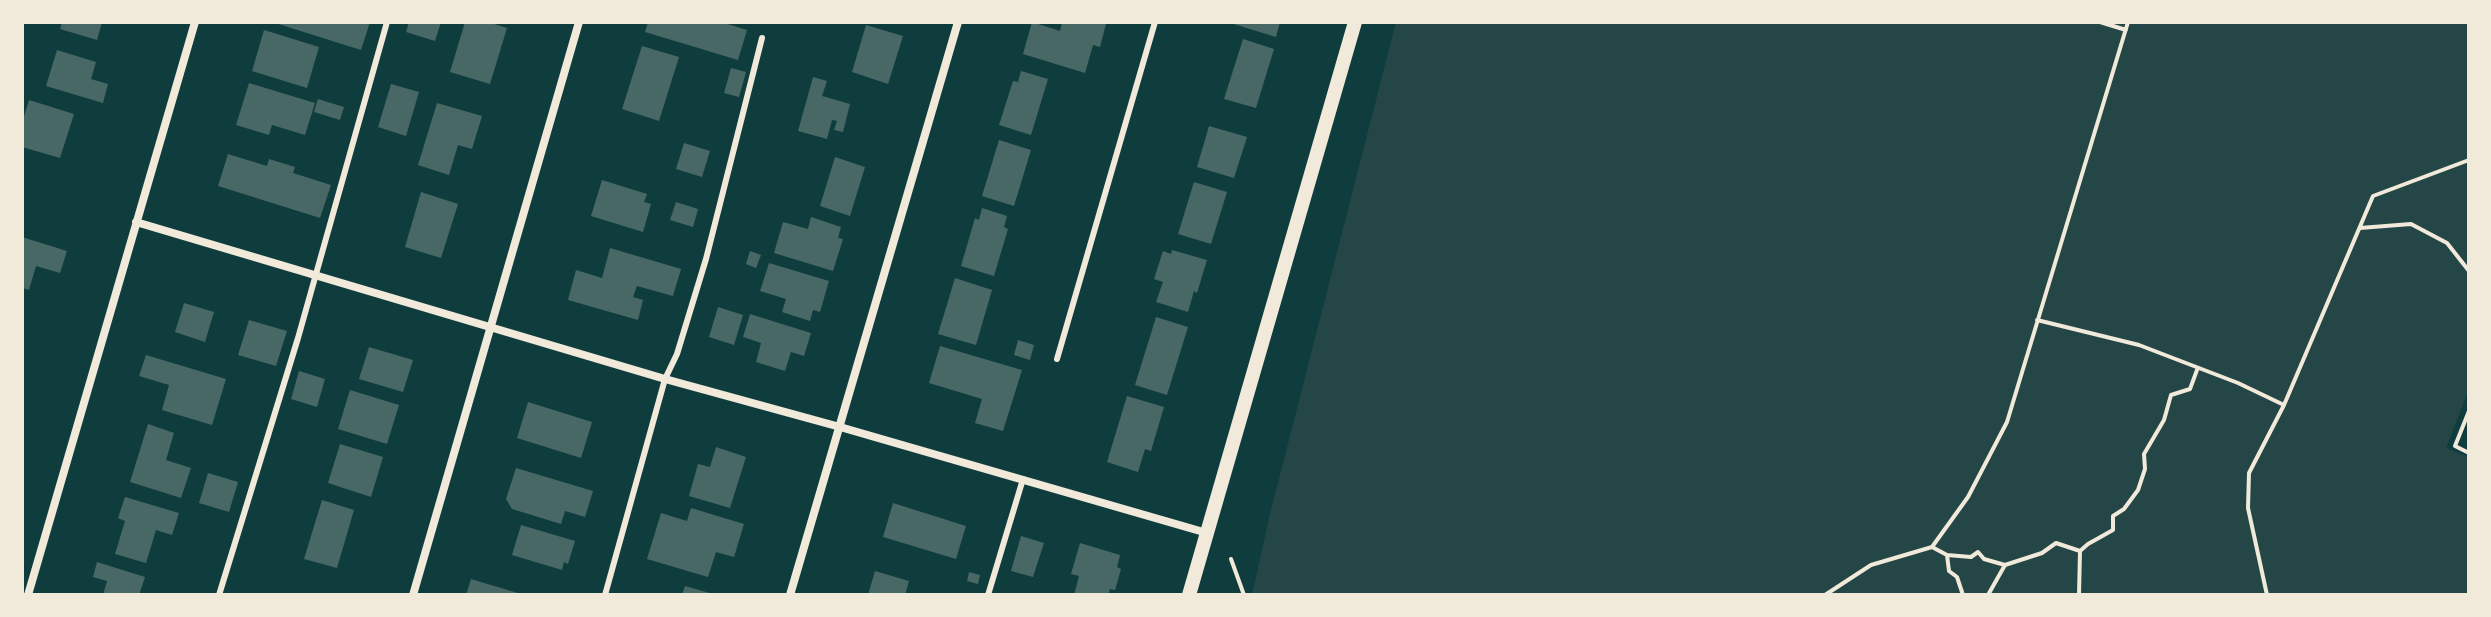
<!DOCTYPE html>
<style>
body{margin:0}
#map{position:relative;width:2491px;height:617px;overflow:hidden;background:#0f3d3e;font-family:"Alegreya Sans",sans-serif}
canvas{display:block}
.frame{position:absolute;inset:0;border:24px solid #f1e9da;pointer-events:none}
</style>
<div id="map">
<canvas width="2491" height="617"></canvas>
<div class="frame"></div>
</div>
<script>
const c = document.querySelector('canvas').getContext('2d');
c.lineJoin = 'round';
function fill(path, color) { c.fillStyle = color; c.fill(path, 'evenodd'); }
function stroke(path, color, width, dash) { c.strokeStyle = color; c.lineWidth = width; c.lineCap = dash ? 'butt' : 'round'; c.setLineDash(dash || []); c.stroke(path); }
fill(new Path2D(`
 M1396,22H2469V389L2446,448L2469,457V595H1252L1270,514Z`), '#244646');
fill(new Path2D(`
 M62,22H102L97,40L60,29Z
 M272,22H370L361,50Z
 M409,22H441L435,41L406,32Z
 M465,22H488L507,28L490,84L450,72Z
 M648,22H721L747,30L738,60L645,32Z
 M1032,22L1060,31L1062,22L1106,24L1100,47L1093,45L1085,73L1023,54Z
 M1227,22H1280L1276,37Z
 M866,25L903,36L888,84L852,72Z
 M264,30L319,47L307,88L252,71Z
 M1243,39L1274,49L1256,108L1224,99Z
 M642,46L679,57L659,121L622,109Z
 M57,50L96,62L91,79L108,84L103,103L46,86Z
 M731,68L746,72L739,97L724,93Z
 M1021,71L1048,79L1031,135L999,125L1013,81L1018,82Z
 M813,77L827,81L822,96L850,104L843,132L834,130L837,121L832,120L827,139L798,131Z
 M249,83L315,103L305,135L272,125L269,135L236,125Z
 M391,84L419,92L406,136L378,127Z
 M318,99L344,107L340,120L314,112Z
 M29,100L74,114L60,158L22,147V123Z
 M437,103L482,116L472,149L458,145L449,175L418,165Z
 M1209,126L1247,137L1234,178L1197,167Z
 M999,140L1031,150L1014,206L982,196Z
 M684,143L710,151L702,177L676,169Z
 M228,154L267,166L269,159L295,167L293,173L331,185L320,218L218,186Z
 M835,157L865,167L850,216L820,206Z
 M602,180L647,194L644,202L651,204L643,232L591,216Z
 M1194,182L1227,192L1211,244L1178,234Z
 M421,192L458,204L441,258L405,247Z
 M676,202L698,209L693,227L670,220Z
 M982,208L1007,216L1004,227L1008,229L994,276L961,266L975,218L979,220Z
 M811,217L841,227L838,238L843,239L833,271L774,253L783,222L808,229Z
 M22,237L67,251L60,273L36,266L29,290L22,288Z
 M610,248L681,269L673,296L637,286L633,297L643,300L638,320L568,300L576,270L602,278Z
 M1172,250L1207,260L1197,293L1194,291L1188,312L1156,302L1163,282L1154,279L1163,251L1171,254Z
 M750,251L761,255L756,268L746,264Z
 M769,263L829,281L820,312L813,310L810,321L782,312L786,299L760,291Z
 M955,278L992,290L976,345L938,334Z
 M184,303L214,312L205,342L175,332Z
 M718,307L743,315L734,345L709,337Z
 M750,314L811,333L804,356L791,352L785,371L756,362L761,343L743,337Z
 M1156,317L1188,327L1167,395L1135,385Z
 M249,320L287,331L276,366L238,355Z
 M1018,340L1034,345L1030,360L1014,355Z
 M940,346L1022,370L1003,431L975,423L982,399L929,383Z
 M369,347L413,360L403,392L359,379Z
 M146,355L226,379L212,425L162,410L169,385L139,376Z
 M299,371L325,379L317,407L291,399Z
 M350,390L399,405L387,444L338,429Z
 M1127,396L1164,407L1151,451L1145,449L1138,472L1107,462Z
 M528,402L592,422L581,458L517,438Z
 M148,424L174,433L166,460L191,468L181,498L130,482Z
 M340,444L383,457L371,497L328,483Z
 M716,447L746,457L730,508L689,496L698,464L710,467Z
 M516,468L593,491L585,517L565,511L561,524L512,509L506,499Z
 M208,473L238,482L229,512L199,503Z
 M125,497L179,513L172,535L156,530L146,563L115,554L125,521L118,518Z
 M322,500L354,510L337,568L304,559Z
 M893,503L966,526L956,559L883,537Z
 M691,508L744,524L734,557L716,552L708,577L647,559L661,513L687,521Z
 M521,525L575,541L568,564L564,562L562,570L512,555Z
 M1021,536L1044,543L1033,577L1011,571Z
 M1080,543L1120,555L1117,567L1121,569L1115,590L1110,589L1108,595H1074L1079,576L1071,574Z
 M97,562L145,577L139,595H103L107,581L93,577Z
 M875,571L909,581L905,595H868Z
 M969,572L980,575L978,584L967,581Z
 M471,579L521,594V595H466Z
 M685,586L713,594V595H682Z`), '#486865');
stroke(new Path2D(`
 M2037,22H2041
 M2100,22L2126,30
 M2360,228L2411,224L2447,243L2469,271
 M2037,320L2139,345L2238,383L2284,405
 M2469,411L2455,446L2469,453
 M1932,547L1947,555L1971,557L1978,552L1984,559L2005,565
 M1947,555L1949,571L1957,577L1963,595
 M1231,559L1244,595
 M1825,595L1871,565L1932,547L1968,497L2007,422L2128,22
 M1988,595L2005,565L2042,553L2056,543L2080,551
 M2079,595L2080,551L2088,544L2113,530V516L2124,509L2138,490L2145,469L2144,454L2164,420L2171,395L2190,389L2197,370
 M2267,595L2248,508L2249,473L2284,405L2373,196L2469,160`), '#f1e9da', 4);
stroke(new Path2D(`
 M1057,359L1155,22
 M219,595L298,338L387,22
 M605,595L665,379L677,354L706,259L762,38
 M988,595L1023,479`), '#f1e9da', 6);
stroke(new Path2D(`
 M136,222L665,379L840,427L1207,533
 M28,595L195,22
 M413,595L579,22
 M790,595L958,22`), '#f1e9da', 8);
stroke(new Path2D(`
 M1189,595L1355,22`), '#f1e9da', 14);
</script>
